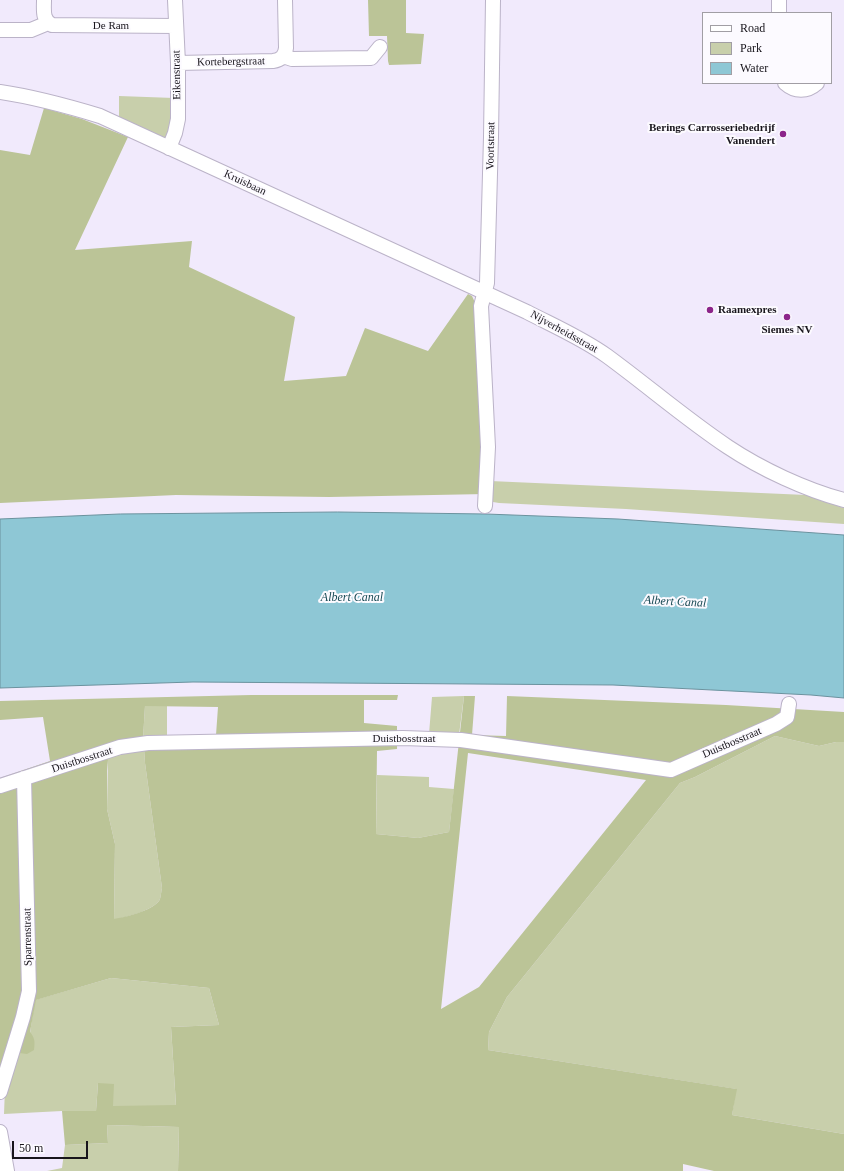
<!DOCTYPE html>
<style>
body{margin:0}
#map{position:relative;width:844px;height:1171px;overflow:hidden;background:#f1eafc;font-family:"Times New Roman",serif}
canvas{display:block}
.legend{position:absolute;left:702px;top:12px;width:130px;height:72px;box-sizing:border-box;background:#fcfaff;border:1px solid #a19ea4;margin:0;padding:5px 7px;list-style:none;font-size:12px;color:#18151c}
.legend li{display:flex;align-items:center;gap:8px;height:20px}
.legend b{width:20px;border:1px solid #a19ea4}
.scale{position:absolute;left:12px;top:1141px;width:76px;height:18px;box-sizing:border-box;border:2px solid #18151c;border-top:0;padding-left:5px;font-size:12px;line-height:14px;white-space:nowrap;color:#18151c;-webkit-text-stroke:3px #fcfaff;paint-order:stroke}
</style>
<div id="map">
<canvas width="844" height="1171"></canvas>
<ul class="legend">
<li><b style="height:5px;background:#fff"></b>Road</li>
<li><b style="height:11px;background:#c8cfab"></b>Park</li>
<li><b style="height:11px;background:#8ec7d5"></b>Water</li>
</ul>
<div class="scale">50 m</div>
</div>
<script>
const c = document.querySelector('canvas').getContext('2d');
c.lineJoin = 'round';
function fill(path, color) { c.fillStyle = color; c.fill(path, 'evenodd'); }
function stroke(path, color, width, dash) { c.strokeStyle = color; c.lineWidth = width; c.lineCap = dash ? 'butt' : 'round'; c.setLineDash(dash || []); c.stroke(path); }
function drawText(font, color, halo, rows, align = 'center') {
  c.font = font + ' "Times New Roman",serif'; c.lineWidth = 4; c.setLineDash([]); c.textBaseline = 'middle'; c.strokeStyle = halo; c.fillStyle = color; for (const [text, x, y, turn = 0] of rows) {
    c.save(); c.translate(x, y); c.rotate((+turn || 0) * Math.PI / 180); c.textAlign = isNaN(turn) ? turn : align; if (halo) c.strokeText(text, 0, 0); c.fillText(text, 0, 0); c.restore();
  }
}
fill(new Path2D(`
 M119,96L174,98V124L167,137L165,138L119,117Z
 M490,481L806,495L844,508V524L626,509L499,503L493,502L489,498Z
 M464,696L459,735L429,734L432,697Z
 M145,706H167V736L143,739Z
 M775,736L819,746L836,742H844V1134L732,1115L736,1089L488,1050L489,1032L507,997L680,783L695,777Z
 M144,748L145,763L162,888C161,892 161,898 159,901C151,911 126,917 114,920L115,844L107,809L108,756Z
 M377,775L429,777V787L454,789L449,832L418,838L376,834Z
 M111,978L209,988L219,1025L171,1027L176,1106H113L98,1083L96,1111H62L4,1114L5,1088L19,1053L30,1033L35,1000Z
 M107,1125L179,1127L178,1171H47L62,1168L65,1145L108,1143Z`), '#c8cfab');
fill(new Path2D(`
 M368,0H406V33L424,34L421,64L389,65L388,61L387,36H369Z
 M44,108L82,119L128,137L75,250L192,241L189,267L295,317L284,381L346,376L365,328L428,351L468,294L472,296L477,307L486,494L329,497L176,495L0,503V150L30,155Z
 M251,695H398L397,700H364V723L397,726V749L377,751L376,834L418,838L449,832L464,696H475L472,735L506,736L507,696L726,705L844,712V742H836L819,746L775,736L695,777L680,783L507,997L489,1032L488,1050L737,1089L732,1115L844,1134V1171H714L683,1164V1171H178L179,1127L107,1125L108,1143L65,1145L62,1111H96L98,1083L114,1084L113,1106L176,1105L171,1027L219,1025L209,988L111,978L36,1000L30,1032C35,1038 35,1042 34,1050L27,1054L19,1053L10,1087L5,1088L0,1087V778L50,761L43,717L0,720V701ZM145,706L218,707L216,735L143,739ZM107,748H144L145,763L162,888C161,892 161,898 159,901C151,911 126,917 114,919L115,844L107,809V771L108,760ZM468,753L646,780L479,987L441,1009Z`), '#bbc497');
const water = new Path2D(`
 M338,512L486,514L618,519L844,535V698L811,695L613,685L193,682L0,688V519L120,514Z`);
fill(water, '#8ec7d5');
stroke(water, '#6b929e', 1);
const minor = new Path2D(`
 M44,0C44,10 42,20 52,25L176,26
 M779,13V0
 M0,30H31L48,23
 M283,56L292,59L371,58L380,47
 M178,63L273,61C281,60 285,56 286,48L285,0
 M785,83C795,92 807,92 817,83
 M0,92C34,97 67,106 100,116L527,312C554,326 582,338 607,356C648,386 686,419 728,447C761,469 806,490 844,500
 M169,148L175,133L178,119V63L175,0
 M485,506L488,447L481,306L487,283L491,137L493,0
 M0,786L120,747L148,743L403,738L461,740L671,770L776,724L787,717L789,704
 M0,1092L23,1017L29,991L24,778
 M0,1132L7,1171`);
stroke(minor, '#bbb3c8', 16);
stroke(minor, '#fff', 14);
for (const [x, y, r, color] of [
 [783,134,4,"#8c248a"],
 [710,310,4,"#8c248a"],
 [787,317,4,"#8c248a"]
]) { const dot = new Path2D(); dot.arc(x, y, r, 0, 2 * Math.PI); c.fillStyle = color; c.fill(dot); stroke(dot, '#fcfaff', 1.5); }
drawText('11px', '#18151c', '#fcfaff', [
 ["De Ram",111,26],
 ["Kortebergstraat",231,62,-1],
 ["Eikenstraat",177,75,-91],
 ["Voortstraat",491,146,-89],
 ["Kruisbaan",245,183,25],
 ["Nijverheidsstraat",564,332,29],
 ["Duistbosstraat",404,739],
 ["Duistbosstraat",732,743,-23],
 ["Duistbosstraat",82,760,-18],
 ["Sparrenstraat",28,937,-91]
]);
drawText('bold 11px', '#18151c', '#fcfaff', [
 ["Berings Carrosseriebedrijf",775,128],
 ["Vanendert",775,141],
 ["Raamexpres",718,310,"left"],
 ["Siemes NV",787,330,"center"]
], 'right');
drawText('italic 12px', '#194b55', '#fcfaff', [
 ["Albert Canal",352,598],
 ["Albert Canal",675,602,3]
]);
</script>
